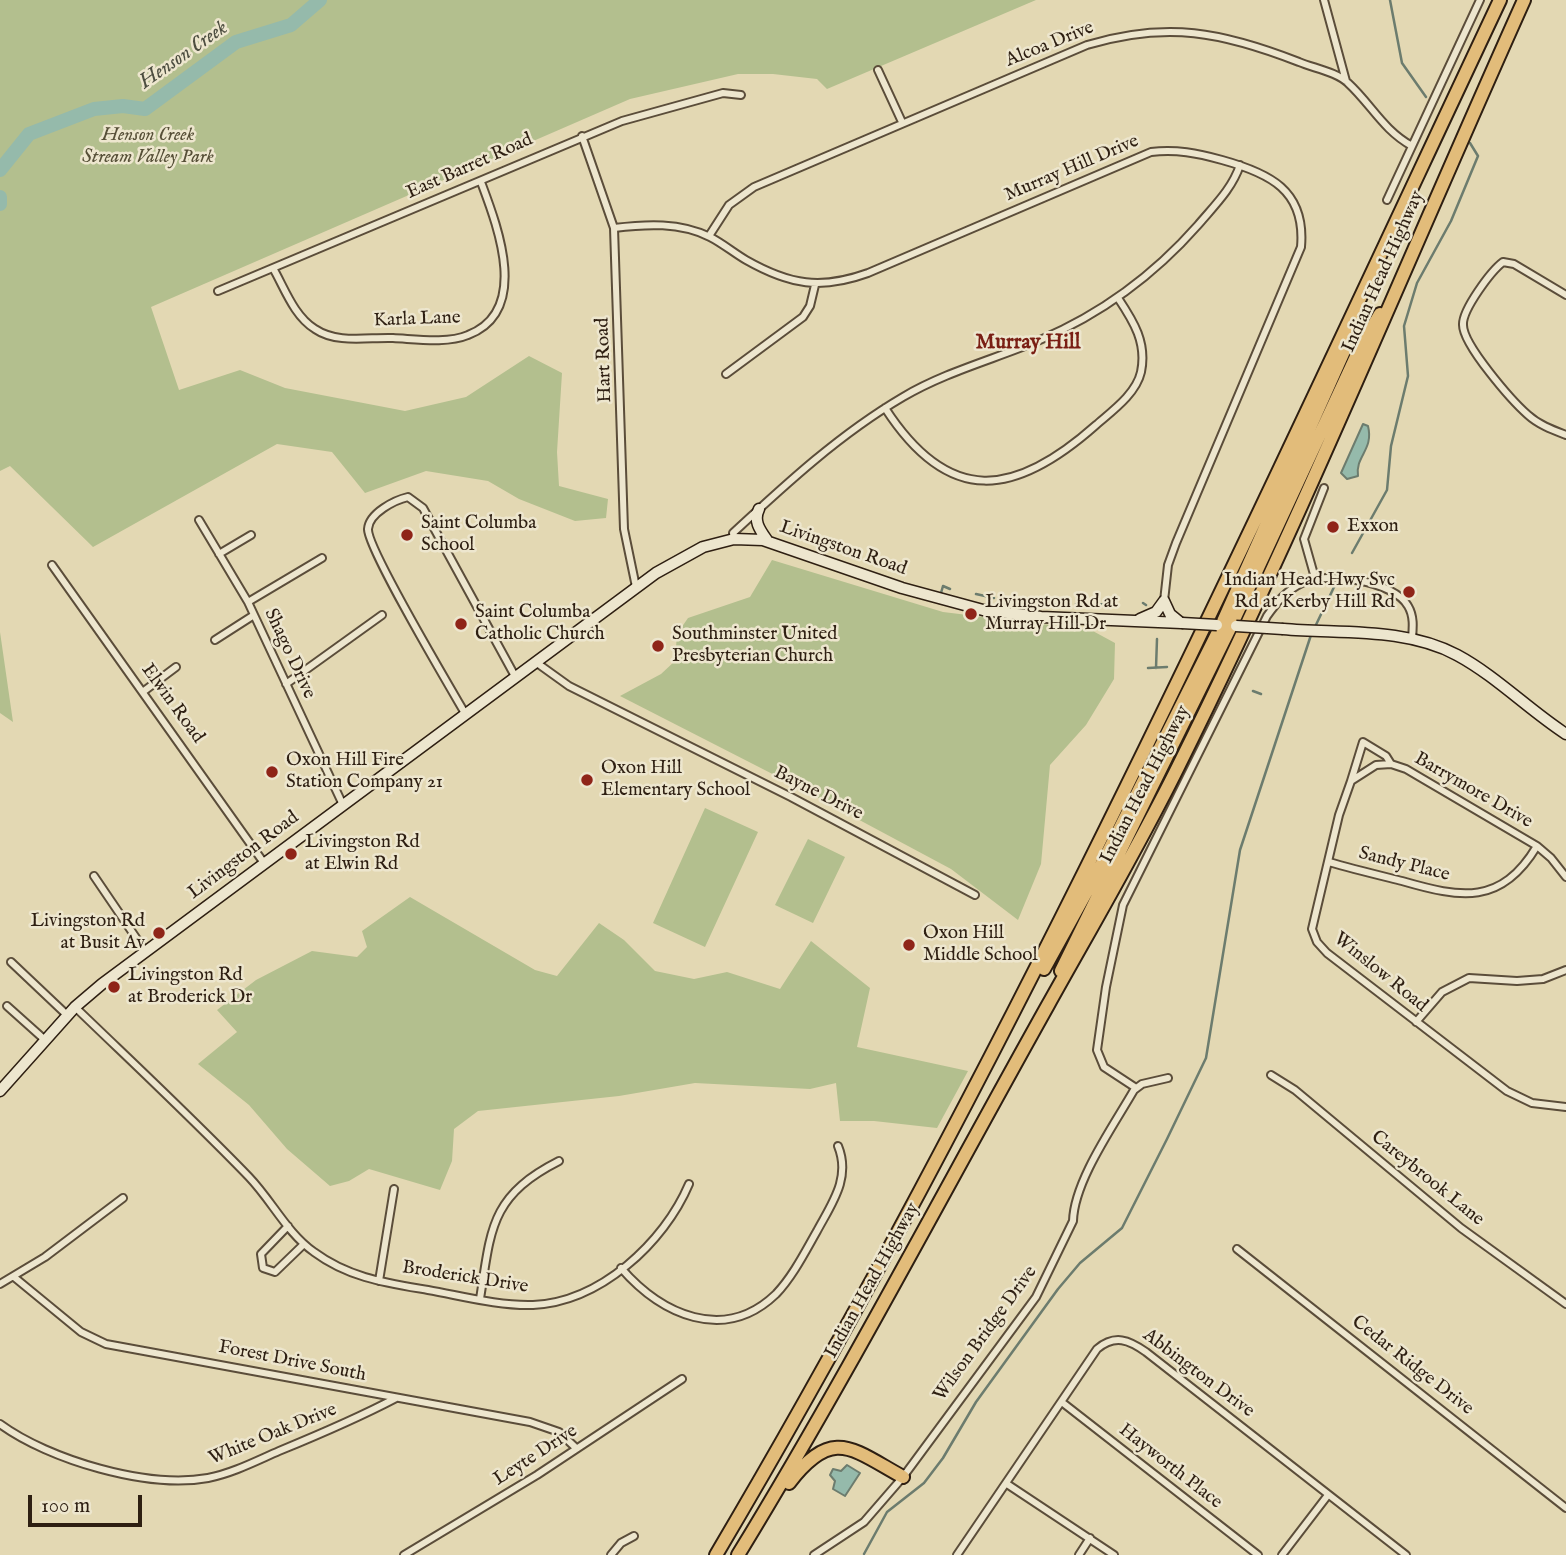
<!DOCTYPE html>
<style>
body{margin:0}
#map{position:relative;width:1566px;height:1555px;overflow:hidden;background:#e3d8b3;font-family:"IM FELL English",serif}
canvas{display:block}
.scale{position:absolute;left:28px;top:1495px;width:114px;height:32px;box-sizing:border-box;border:4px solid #2e1f12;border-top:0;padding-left:9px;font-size:21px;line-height:24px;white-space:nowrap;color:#2e1f12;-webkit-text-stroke:5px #ede6ce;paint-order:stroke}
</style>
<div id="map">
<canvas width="1566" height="1555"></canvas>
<div class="scale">100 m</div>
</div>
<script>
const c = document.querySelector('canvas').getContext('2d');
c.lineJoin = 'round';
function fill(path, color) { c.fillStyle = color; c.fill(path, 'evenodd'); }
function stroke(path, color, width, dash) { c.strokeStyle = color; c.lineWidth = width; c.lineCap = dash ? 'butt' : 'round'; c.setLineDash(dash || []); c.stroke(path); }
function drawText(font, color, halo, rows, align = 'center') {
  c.font = font + ' "IM FELL English",serif'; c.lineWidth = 5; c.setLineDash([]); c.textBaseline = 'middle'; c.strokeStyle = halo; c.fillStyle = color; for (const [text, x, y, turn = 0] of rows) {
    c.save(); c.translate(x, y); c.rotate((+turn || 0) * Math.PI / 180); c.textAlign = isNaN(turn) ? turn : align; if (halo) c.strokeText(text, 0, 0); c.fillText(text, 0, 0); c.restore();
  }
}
fill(new Path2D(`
 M0,0H1036L827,89L817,79L773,74H738L630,99L151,307L179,390L240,370L285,388L405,411L466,397L529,356L562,373L557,452L559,486L608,499L606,518L575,521L519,499L488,481L426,471L365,493L332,452L277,444L93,547L10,466L0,471Z
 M772,560L943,612L1091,630L1115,643L1114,679L1086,725L1050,765L1041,864L1018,920L951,869L794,785L620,696L661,674L675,661L677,634L688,618L750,597Z
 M0,632L13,722L0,713Z
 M705,808L758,832L705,947L653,923Z
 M808,839L845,857L813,923L775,905Z
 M410,897L535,970L557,976L599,923L624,940L655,971L694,979L727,972L780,989L811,941L870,988L857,1047L968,1071L937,1128L874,1121H840L836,1083L810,1089L695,1083L619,1096L478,1111L454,1129L452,1161L440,1190L369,1169L349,1181L330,1186L287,1149L249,1105L198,1064L237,1032L217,1010L256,980L312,951L357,957L367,947L362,931Z`), '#b3bf8e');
const water = new Path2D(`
 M1363,424L1368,426C1374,450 1355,456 1358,476L1347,479L1341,473Z
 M847,1465L860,1473L845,1496L833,1489L835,1481L830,1475L833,1469L841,1471Z`);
fill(water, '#95baab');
stroke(water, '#6c7c6e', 2);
stroke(new Path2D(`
 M1390,0L1402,63L1426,97
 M1352,553L1387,490L1391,446L1408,376L1404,326L1417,283L1451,221L1478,156L1470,143
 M941,593L943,586L950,589
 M976,594L994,598
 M1008,599L1022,601
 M1033,601L1065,604
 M1143,603L1146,605
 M1076,604H1083
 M1097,604L1116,605
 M1314,629L1335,585
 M1148,668L1167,667
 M1156,668L1157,639
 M1253,691L1261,694
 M864,1554L887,1512L924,1483L943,1458L976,1402L1058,1289L1080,1263L1122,1228L1167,1139L1206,1058L1240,850L1311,635`), '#6c7c6e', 2.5);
stroke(new Path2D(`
 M0,170L29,134L94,109L123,106L145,109L236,42L291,25L320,0
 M0,197V204`), '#95baab', 14);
const street = new Path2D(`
 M1324,0L1346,81
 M878,70L902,122
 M582,136L614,228L624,529L636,587
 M1387,200L1480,0
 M614,228C646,224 680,222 710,237C722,243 734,253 746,260C790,285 821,290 868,273L1151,152C1176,149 1197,153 1222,160C1269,173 1306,190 1301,247L1176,543L1168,565L1164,601
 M709,236L729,205L754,187L1087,45C1167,21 1222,32 1299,62C1313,68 1337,72 1348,83C1371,104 1383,130 1412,146
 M273,268C285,289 294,316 315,329C337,344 368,337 393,338C415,339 447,344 468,335C531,311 497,225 481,182
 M218,291L622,121L723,93L741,95
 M1566,295L1514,264L1503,262C1491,271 1462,310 1463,325C1463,345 1512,401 1528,415C1539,425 1553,430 1566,435
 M726,374L803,317L810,306L815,285
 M885,408C949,507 1015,497 1096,425C1112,411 1136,394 1141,372C1147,343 1134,322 1118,298
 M199,520L248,602L343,805
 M734,539L733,533C787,483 840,434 903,397C945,372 995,359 1040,340C1101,314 1154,275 1198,225C1214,206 1232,189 1240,165
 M219,554L251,535
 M52,565L264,863
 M1315,578L1304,539L1324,488
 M248,602L322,558
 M215,640L254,615
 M537,663L569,686L791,797L975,895
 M286,684L382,615
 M144,691L176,667
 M466,715C451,689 367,548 368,529C369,513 395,500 408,497L423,508L516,678
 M1351,781L1363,742L1386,756L1391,764
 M1329,862C1353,869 1378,875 1402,881C1461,898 1501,906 1537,846
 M94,876L145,951
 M1566,877L1551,858L1537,846L1406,769L1391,764L1376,765L1351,781L1339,815L1312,929L1317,942L1327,953L1507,1091L1532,1103L1566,1107
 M11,962L67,1015
 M7,1006L45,1040
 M75,1007C133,1063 192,1118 249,1177C272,1201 287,1233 314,1252C349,1278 387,1283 428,1290C462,1296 498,1306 533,1305C600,1302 664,1243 689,1184
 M1416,1022L1442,992L1469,978L1517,981L1543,979L1566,970
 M1271,1075L1295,1090L1461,1228L1566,1304
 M1136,1088L1104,1067L1097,1050L1106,987L1123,905L1267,616C1277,602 1287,590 1302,583C1328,571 1394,581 1408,606C1414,616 1413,627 1412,638
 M288,1226L261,1254L263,1268L275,1272L304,1244
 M1237,1249L1566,1508
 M621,1268C661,1314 724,1344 776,1294C793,1276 805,1252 817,1231C832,1203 851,1178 838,1146
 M14,1277L81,1332L106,1344L530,1422L559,1432L576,1448
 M379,1281L394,1189
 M0,1284L45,1257L123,1198
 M480,1299C491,1229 490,1196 559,1161
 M1063,1403L1258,1555
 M0,1424C49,1460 148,1489 208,1478C233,1473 256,1461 279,1451C318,1435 358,1418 396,1398
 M1007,1484L1114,1555
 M404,1555L537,1475L682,1379
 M611,1555L621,1543L634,1536
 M814,1555L864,1522L903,1477L1036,1297L1073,1221C1074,1181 1114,1125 1134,1090L1142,1084L1168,1078
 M957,1555L1097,1349C1115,1334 1129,1340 1146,1352L1406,1555
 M1079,1555L1090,1538
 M1282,1555L1328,1495`);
const secondary = new Path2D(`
 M759,509C753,521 760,530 767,540
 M1164,601L1170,614L1181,623
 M1140,619L1156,612L1164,601
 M1283,629C1340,634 1405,627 1457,655C1496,676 1529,710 1566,734
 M0,1091L75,1007L102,984L656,573L703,547L734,539L763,540L902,588L983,610L1041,617L1182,623`);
const highway = new Path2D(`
 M1044,969L1104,860L1221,626L1362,311
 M1061,971L1231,626L1360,348L1380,314
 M789,1483C833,1426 852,1449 903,1477
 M716,1555C1012,1055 1253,525 1500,0
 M738,1555C848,1375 945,1189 1048,1005C1092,926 1138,848 1178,767C1303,516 1409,256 1524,0`);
stroke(street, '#5b4d3a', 10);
stroke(secondary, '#2e1f12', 13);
stroke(highway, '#2e1f12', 16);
stroke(street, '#ede6ce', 6);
stroke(secondary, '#ede6ce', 10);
stroke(highway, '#e2bc7a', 12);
const secondaryBridge = new Path2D(`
 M1182,623L1217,625
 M1236,626L1283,629`);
stroke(secondaryBridge, '#2e1f12', 13, []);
stroke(secondaryBridge, '#ede6ce', 10);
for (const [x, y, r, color] of [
 [1333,527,7,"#8f2418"],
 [407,535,7,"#8f2418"],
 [1409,592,7,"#8f2418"],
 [971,614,7,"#8f2418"],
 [461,624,7,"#8f2418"],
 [658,646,7,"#8f2418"],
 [272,772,7,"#8f2418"],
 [587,780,7,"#8f2418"],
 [291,854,7,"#8f2418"],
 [159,933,7,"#8f2418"],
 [909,945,7,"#8f2418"],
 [114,987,7,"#8f2418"]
]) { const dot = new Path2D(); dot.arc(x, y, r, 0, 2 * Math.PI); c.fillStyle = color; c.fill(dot); stroke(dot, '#ede6ce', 2.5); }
drawText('19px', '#2e1f12', '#ede6ce', [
 ["Alcoa Drive",1050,45,-22],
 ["East Barret Road",470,167,-24],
 ["Murray Hill Drive",1072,169,-23],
 ["Indian Head Highway",1384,272,-66],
 ["Karla Lane",417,320,-2],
 ["Hart Road",605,360,-92],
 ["Livingston Road",843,549,19],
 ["Shago Drive",289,654,65],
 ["Elwin Road",172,704,54],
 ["Indian Head Highway",1146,785,-63],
 ["Barrymore Drive",1473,791,30],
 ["Bayne Drive",818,794,27],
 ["Livingston Road",244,856,-37],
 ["Sandy Place",1404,865,14],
 ["Winslow Road",1380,973,39],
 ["Careybrook Lane",1427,1179,39],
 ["Broderick Drive",465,1278,9],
 ["Indian Head Highway",873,1281,-61],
 ["Wilson Bridge Drive",986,1334,-54],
 ["Forest Drive South",292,1362,11],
 ["Cedar Ridge Drive",1412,1366,38],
 ["Abbington Drive",1198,1374,37],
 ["White Oak Drive",273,1435,-22],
 ["Leyte Drive",536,1456,-33],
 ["Hayworth Place",1170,1467,38]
]);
drawText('italic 19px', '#564f37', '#ede6ce', [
 ["Henson Creek",148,136],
 ["Stream Valley Park",148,158]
]);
drawText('19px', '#2e1f12', '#ede6ce', [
 ["Saint Columba",421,524],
 ["School",421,546],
 ["Exxon",1347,527],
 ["Indian Head Hwy Svc",1395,581,"right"],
 ["Rd at Kerby Hill Rd",1395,603,"right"],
 ["Livingston Rd at",985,603],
 ["Murray Hill Dr",985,625],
 ["Saint Columba",475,613],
 ["Catholic Church",475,635],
 ["Southminster United",672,635],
 ["Presbyterian Church",672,657],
 ["Oxon Hill Fire",286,761],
 ["Station Company 21",286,783],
 ["Oxon Hill",601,769],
 ["Elementary School",601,791],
 ["Livingston Rd",305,843],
 ["at Elwin Rd",305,865],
 ["Livingston Rd",145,922,"right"],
 ["at Busit Av",145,944,"right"],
 ["Oxon Hill",923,934],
 ["Middle School",923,956],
 ["Livingston Rd",128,976],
 ["at Broderick Dr",128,998]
], 'left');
drawText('italic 21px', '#4d4e40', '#ede6ce', [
 ["Henson Creek",184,56,-35]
]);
drawText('bold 21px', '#7a1f14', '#ede6ce', [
 ["Murray Hill",1028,344]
]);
</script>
